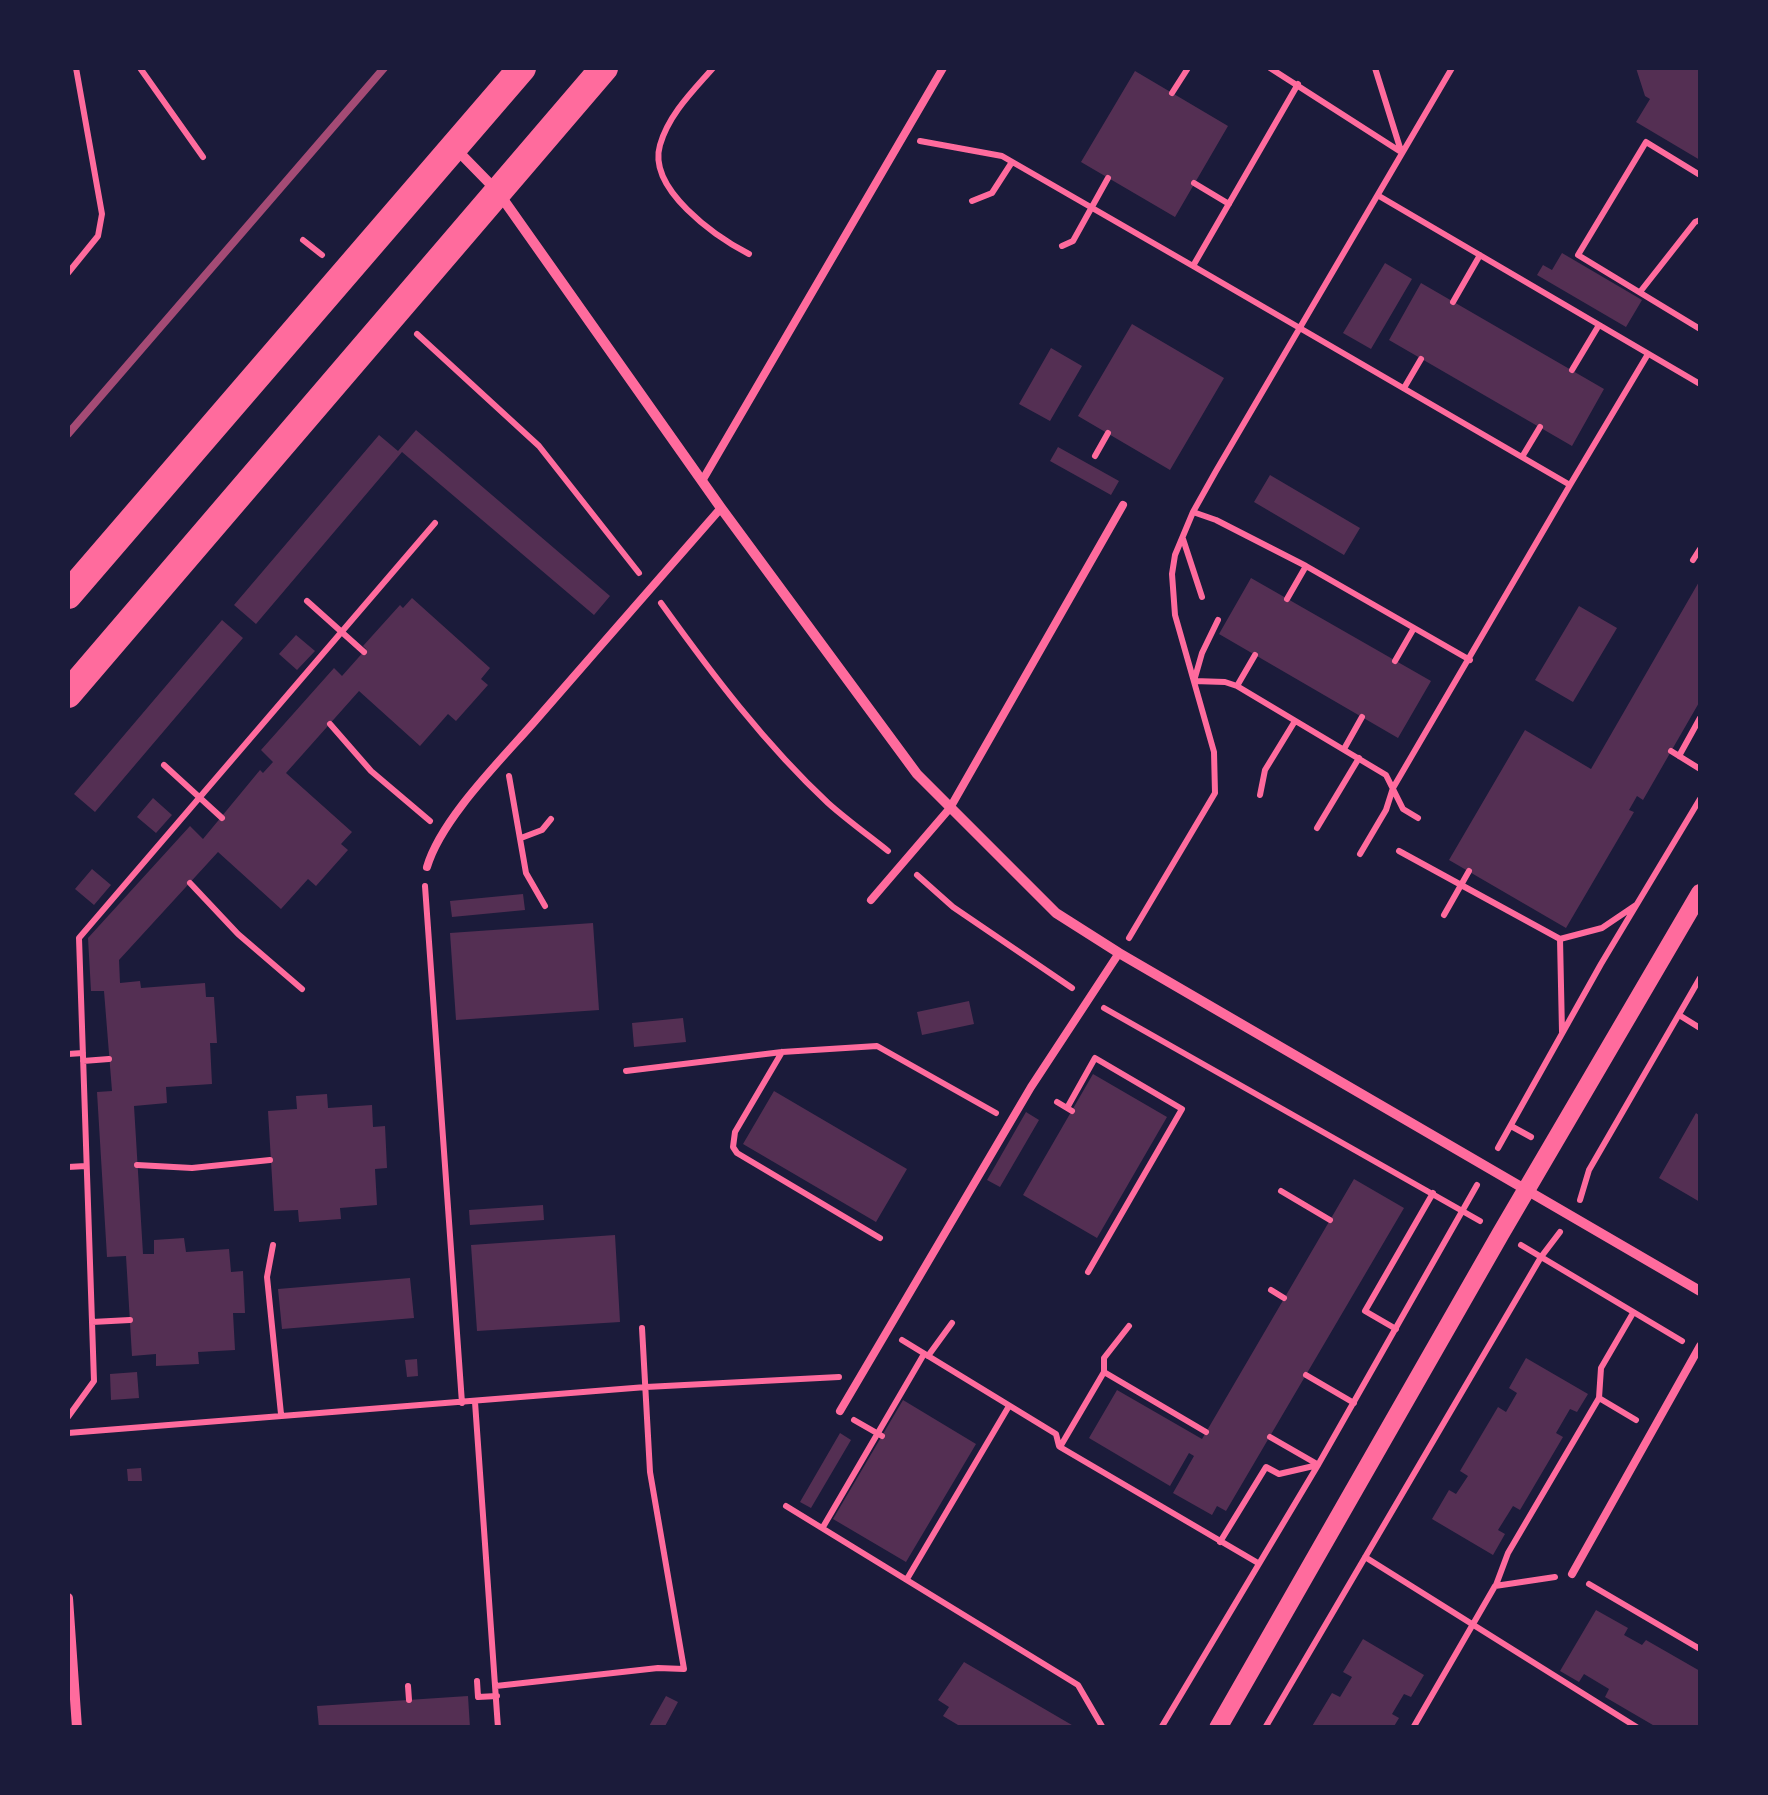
<!DOCTYPE html>
<style>
body{margin:0}
#map{position:relative;width:1768px;height:1795px;overflow:hidden;background:#1b1b3a;font-family:"DM Sans",sans-serif}
canvas{display:block}
.frame{position:absolute;inset:0;border:70px solid #1b1b3a;pointer-events:none}
</style>
<div id="map">
<canvas width="1768" height="1795"></canvas>
<div class="frame"></div>
</div>
<script>
const c = document.querySelector('canvas').getContext('2d');
c.lineJoin = 'round';
function fill(path, color) { c.fillStyle = color; c.fill(path, 'evenodd'); }
function stroke(path, color, width, dash) { c.strokeStyle = color; c.lineWidth = width; c.lineCap = dash ? 'butt' : 'round'; c.setLineDash(dash || []); c.stroke(path); }
fill(new Path2D(`
 M1636,68H1700V160L1636,122L1650,99L1645,96Z
 M1135,71L1228,126L1175,217L1081,162Z
 M1562,253L1642,300L1626,327L1537,275L1543,265L1552,270Z
 M1385,263L1412,279L1371,349L1343,333Z
 M1421,283L1604,389L1572,446L1389,340Z
 M1132,324L1224,378L1170,470L1078,416Z
 M1051,348L1082,366L1050,421L1019,404Z
 M416,430L610,596L594,615L402,452L256,624L234,605L379,435L398,451Z
 M1058,447L1119,481L1111,495L1050,461Z
 M1270,475L1360,528L1344,555L1254,502Z
 M1251,578L1431,681L1398,738L1219,634Z
 M1700,580V701L1643,800L1637,796L1629,810L1634,812L1566,928L1449,860L1525,730L1591,769Z
 M412,598L490,668L481,679L488,685L456,721L448,714L420,746L359,691L286,773L352,832L341,844L348,850L316,886L308,879L281,909L218,852L119,960L120,983L140,981L141,988L205,983L206,997H214L217,1043H210L212,1084L166,1087L167,1103L134,1106L143,1254H154V1240L184,1238L186,1252L229,1249L231,1272L243,1271L245,1313H233L235,1350L198,1352L199,1364L156,1366V1354L132,1356L126,1256L107,1257L97,1092L112,1091L104,991H91L88,938L190,826L203,839L260,770L263,773L273,762L261,750L334,668L342,676L366,649L363,646L400,605L403,608Z
 M1579,606L1617,628L1573,702L1535,680Z
 M222,620L243,638L95,812L74,794Z
 M296,635L315,651L297,670L279,654Z
 M153,798L172,815L156,833L137,817Z
 M92,869L111,885L94,905L75,889Z
 M523,894L525,910L452,917L450,901Z
 M593,923L599,1010L456,1020L450,933Z
 M969,1001L974,1024L922,1035L917,1012Z
 M683,1018L686,1042L634,1047L632,1023Z
 M1093,1074L1167,1117L1097,1238L1023,1195Z
 M774,1091L907,1169L876,1222L743,1144Z
 M327,1094L328,1108L372,1105L373,1127L385,1126L387,1168L375,1169L377,1205L340,1208L341,1219L299,1222L298,1210L274,1211L268,1111L297,1109L296,1096Z
 M1026,1112L1039,1120L1000,1187L987,1180Z
 M1696,1113L1700,1116V1202L1659,1178Z
 M1354,1179L1404,1208L1226,1511L1217,1506L1212,1515L1173,1493L1194,1456L1189,1453L1170,1486L1089,1438L1117,1390L1202,1439Z
 M543,1205L544,1220L470,1225L469,1210Z
 M615,1235L620,1322L477,1331L471,1245Z
 M410,1278L414,1318L282,1329L278,1289Z
 M1526,1358L1588,1394L1577,1412L1570,1409L1556,1433L1563,1437L1520,1510L1513,1506L1498,1530L1505,1534L1493,1555L1432,1519L1449,1490L1456,1494L1468,1476L1460,1471L1498,1407L1506,1412L1517,1393L1509,1388Z
 M417,1359L418,1376L407,1377L405,1360Z
 M137,1372L139,1398L111,1400L110,1374Z
 M903,1400L976,1444L906,1562L833,1519Z
 M840,1433L851,1440L811,1508L800,1502Z
 M141,1468L142,1481H128L127,1469Z
 M1596,1610L1628,1628L1624,1635L1642,1645L1646,1640L1700,1671V1728H1658L1605,1697L1609,1689L1584,1674L1579,1682L1560,1671Z
 M1363,1639L1424,1675L1411,1697L1404,1694L1392,1714L1399,1718L1393,1728H1311L1332,1693L1340,1697L1352,1677L1343,1672Z
 M964,1662L1077,1728H963L943,1716L949,1707L938,1700Z
 M468,1696L470,1728H319L317,1706Z
 M666,1696L678,1702L664,1728H648Z`), '#542f53');
stroke(new Path2D(`
 M140,68L203,157
 M713,68C693,91 669,114 660,145C647,189 716,237 749,254
 M1270,68L1401,152
 M1375,68L1401,151
 M1298,84L1193,266L1570,485L1648,354
 M1172,93L1188,68
 M920,141L1002,156L1193,266
 M1700,175L1646,142L1578,255L1700,329
 M1194,183L1229,204
 M1379,196L1700,384
 M972,201L992,193L1012,162
 M303,240L322,255
 M1062,246L1073,241L1108,178
 M68,273L98,236L102,214L76,68
 M1640,292L1695,222L1700,220
 M1453,302L1480,255
 M417,334L539,446L639,573
 M1572,370L1599,325
 M1404,388L1421,359
 M1095,456L1108,433
 M1522,457L1540,427
 M1193,512L1216,520L1306,566L1470,660
 M1183,539L1202,597
 M1693,560L1700,549
 M1287,599L1306,566
 M307,601L364,652
 M661,603C712,674 764,743 828,803C847,820 868,835 888,851
 M1218,620L1202,653L1194,681L1225,682L1237,686L1386,775L1403,809L1418,818
 M1395,661L1414,628
 M1237,686L1255,655
 M330,724L371,771L430,821
 M1344,749L1362,717
 M1671,751L1700,769
 M1679,756L1700,718
 M164,765L222,818
 M509,776L526,873L545,906
 M1260,795L1265,770L1295,721
 M1317,828L1359,758
 M521,838L542,830L551,819
 M1399,851L1560,939L1562,1032
 M1360,854L1386,810L1393,788L1570,485
 M917,875L953,907L1072,988
 M190,883L238,934L302,989
 M425,886L462,1403
 M1444,915L1469,871
 M1129,938L1215,793L1214,752L1175,615L1172,574L1175,555L1193,512L1216,471L1452,68
 M1560,939L1602,928L1636,905
 M1104,1008L1480,1221
 M1679,1015L1700,1028
 M782,1052L735,1132L733,1147L737,1153L880,1238
 M68,1054L83,1053
 M83,1061L109,1059
 M626,1071L782,1052L877,1046L996,1113
 M1057,1102L1072,1111
 M1067,1108L1095,1058L1182,1109L1088,1272
 M1511,1126L1531,1137
 M1498,1148L1601,964L1700,799
 M137,1165L192,1168L270,1160
 M68,1167L86,1166
 M1281,1191L1330,1220
 M1580,1200L1589,1170L1700,978
 M273,1245L267,1277L281,1414
 M1521,1245L1682,1341
 M1271,1290L1284,1298
 M92,1322L130,1320
 M1129,1326L1104,1358V1372L1060,1447L1258,1563
 M1396,1329L1365,1311L1433,1193
 M902,1340L1056,1434L1059,1446
 M928,1356L952,1323
 M1104,1372L1206,1432
 M1306,1375L1354,1403
 M1599,1398L1601,1368L1633,1313
 M475,1402L498,1728
 M68,1417L94,1381L79,938L435,523
 M854,1420L882,1436
 M68,1433L646,1387L839,1377
 M1270,1437L1317,1464
 M786,1506L1078,1685L1103,1728
 M823,1527L924,1354
 M1220,1542L1266,1467L1279,1474L1318,1465
 M1365,1557L1638,1728
 M907,1579L1009,1406
 M1589,1584L1700,1649
 M1496,1585L1508,1553L1599,1398L1636,1420
 M477,1681L478,1697L497,1696
 M408,1686L409,1700
 M496,1686L658,1668L684,1669L650,1472L642,1328
 M1161,1728L1318,1465L1477,1185
 M1265,1728L1541,1257L1560,1232
 M1413,1728L1495,1586L1555,1577`), '#ff6b9d', 6);
stroke(new Path2D(`
 M702,481L943,68
 M427,867C441,819 501,760 535,721C597,650 659,578 721,508
 M871,900L950,808L1123,505
 M840,1411L1031,1087L1119,953
 M1572,1574L1700,1346`), '#ff6b9d', 8);
stroke(new Path2D(`
 M454,147L498,192L721,508L917,774L1056,913L1119,953L1700,1291
 M68,1598L77,1728`), '#ff6b9d', 10);
stroke(new Path2D(`
 M1218,1728L1501,1233L1700,893`), '#ff6b9d', 18);
stroke(new Path2D(`
 M68,595L522,68
 M68,694L604,68`), '#ff6b9d', 28);
stroke(new Path2D(`
 M68,434L384,68`), '#a44b75', 8);
</script>
